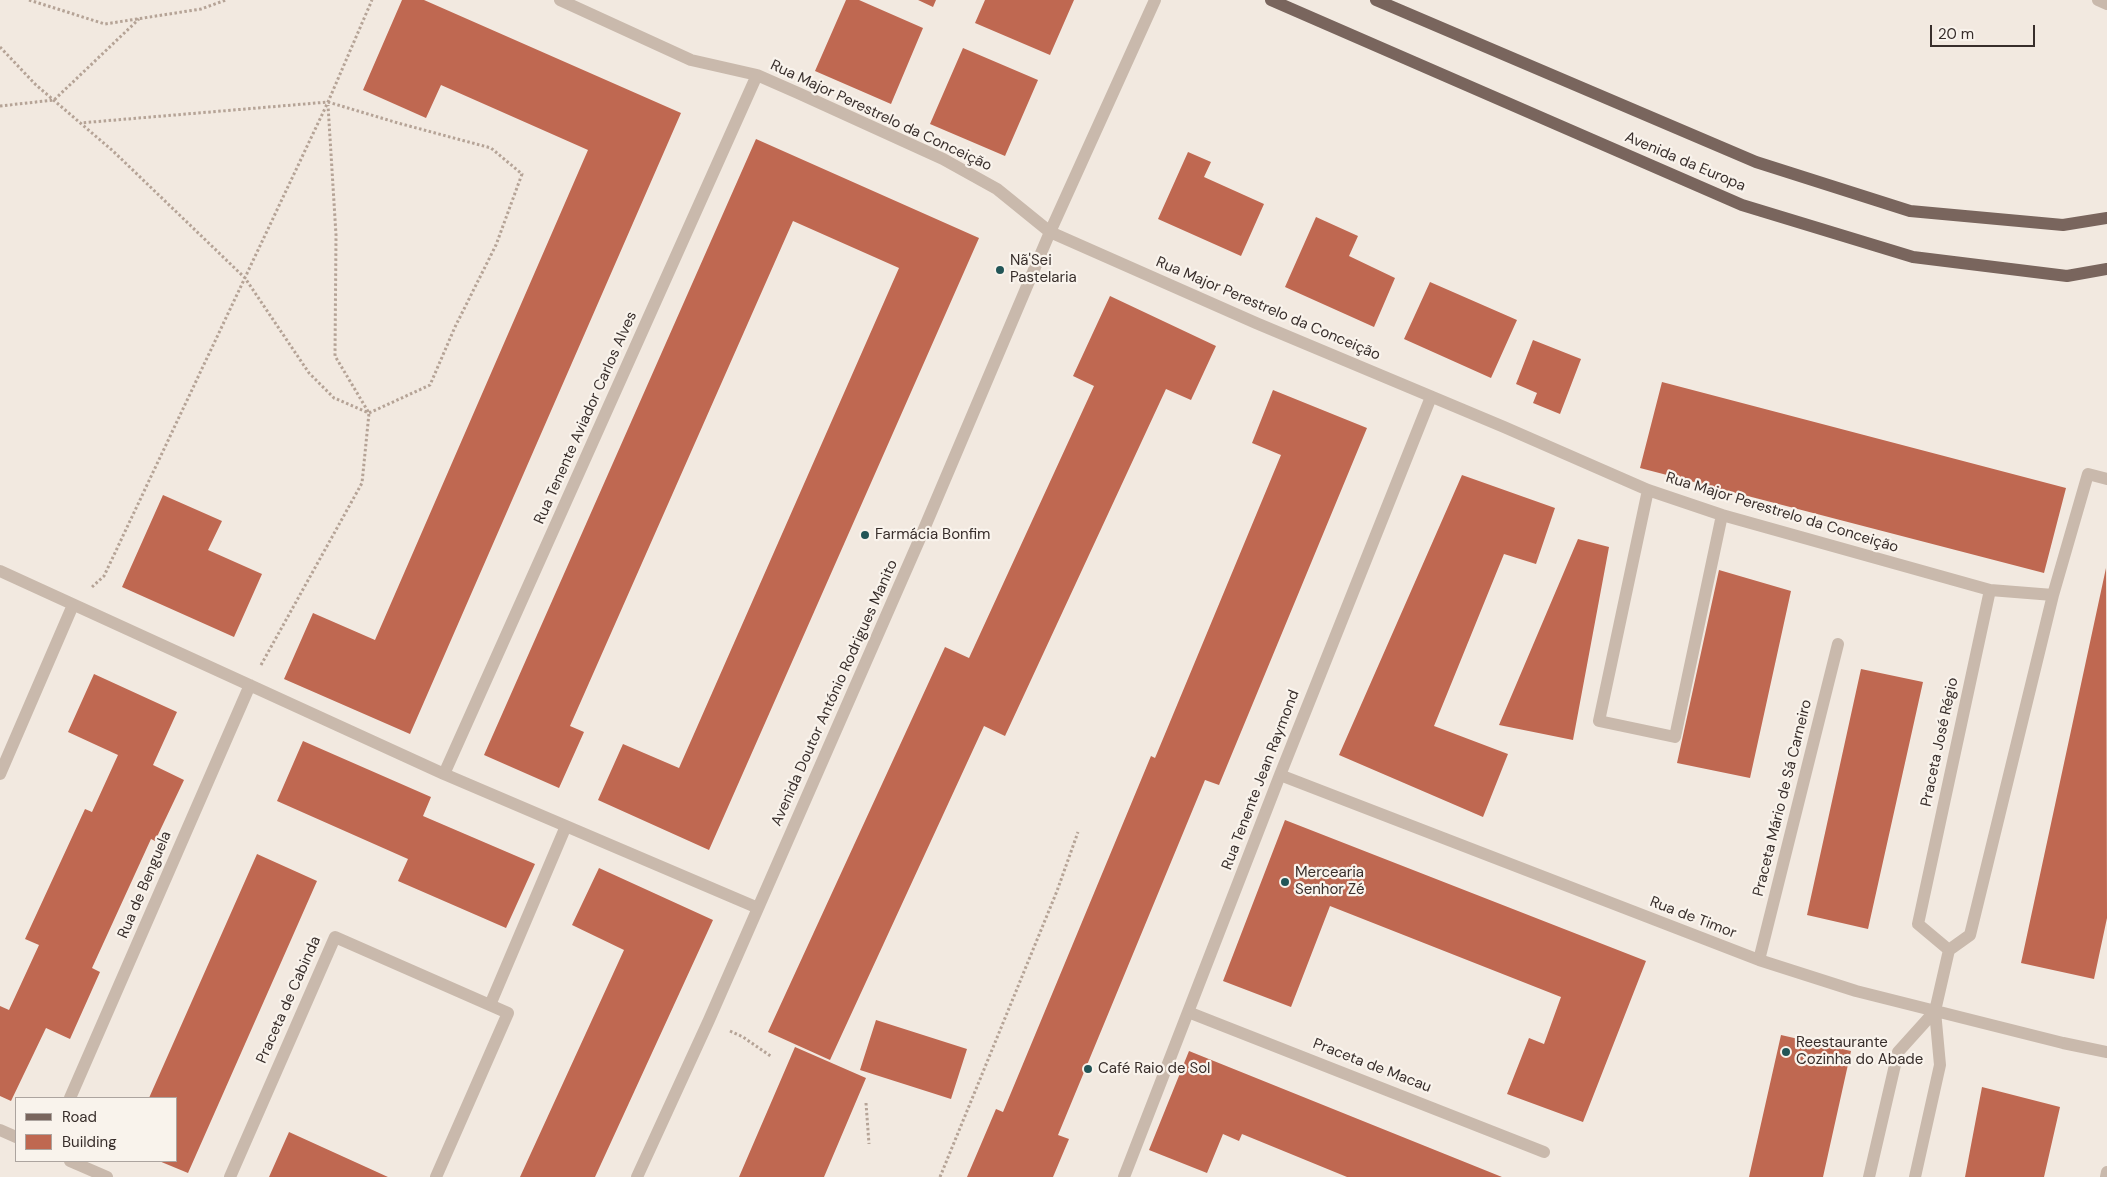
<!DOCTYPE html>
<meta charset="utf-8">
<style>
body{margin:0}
#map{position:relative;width:2107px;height:1177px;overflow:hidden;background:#f2e9e0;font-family:"DM Sans",sans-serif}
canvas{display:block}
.legend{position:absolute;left:15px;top:1097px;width:162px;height:65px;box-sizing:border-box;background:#f9f3ec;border:1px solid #aca49f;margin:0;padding:6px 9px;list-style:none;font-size:15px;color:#382e2b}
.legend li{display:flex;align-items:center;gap:10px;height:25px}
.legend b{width:25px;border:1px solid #aca49f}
.scale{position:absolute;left:1930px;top:25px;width:105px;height:22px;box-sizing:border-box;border:2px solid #382e2b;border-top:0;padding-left:6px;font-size:15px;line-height:18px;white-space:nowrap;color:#382e2b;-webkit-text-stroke:4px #f9f3ec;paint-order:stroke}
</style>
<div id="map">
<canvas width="2107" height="1177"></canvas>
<ul class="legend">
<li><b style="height:6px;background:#79655d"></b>Road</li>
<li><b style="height:14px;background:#bf6851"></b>Building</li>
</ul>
<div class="scale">20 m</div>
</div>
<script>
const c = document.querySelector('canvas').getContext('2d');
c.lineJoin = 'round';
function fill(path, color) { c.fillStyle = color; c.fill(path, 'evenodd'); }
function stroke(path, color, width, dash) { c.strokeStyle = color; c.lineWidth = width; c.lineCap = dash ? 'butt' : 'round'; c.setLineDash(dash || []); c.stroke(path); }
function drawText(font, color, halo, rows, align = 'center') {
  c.font = font + ' "DM Sans",sans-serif'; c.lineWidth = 4.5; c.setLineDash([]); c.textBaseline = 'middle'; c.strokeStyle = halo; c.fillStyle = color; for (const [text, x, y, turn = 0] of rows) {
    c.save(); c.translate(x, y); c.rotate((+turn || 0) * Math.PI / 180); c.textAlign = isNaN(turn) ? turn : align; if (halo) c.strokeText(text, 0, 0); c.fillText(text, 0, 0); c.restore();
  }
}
fill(new Path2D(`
 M402,0H424L681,113L410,734L284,679L313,613L375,640L588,150L441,85L426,118L363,90Z
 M846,0H859L923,28L891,104L815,71Z
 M918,0H936L933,7Z
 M985,0H1074L1050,55L975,23Z
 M963,48L1038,80L1005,156L930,124Z
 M756,139L979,238L709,850L598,800L623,744L679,768L899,268L793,221L570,726L584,732L559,788L484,755Z
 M1188,152L1211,162L1204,177L1264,204L1241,256L1158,219Z
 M1316,217L1358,236L1349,256L1395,278L1374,327L1285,287Z
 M1430,282L1517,320L1491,378L1404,339Z
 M1110,296L1216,346L1191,400L1166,389L1005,736L984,726L830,1060L768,1032L945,647L969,658L1094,386L1073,376Z
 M1533,340L1581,359L1560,414L1533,403L1537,393L1516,384Z
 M1662,382L2066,488L2044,573L1640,468Z
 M1273,390L1367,428L1219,785L1205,780L1058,1135L1069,1139L1053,1177H967L996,1109L1003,1112L1151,756L1155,758L1281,455L1252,443Z
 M1462,475L1555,508L1536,564L1504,554L1434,726L1508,754L1483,817L1339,755Z
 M163,495L222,521L208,550L262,574L234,637L122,587Z
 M1578,539L1609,547L1573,740L1499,725Z
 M2106,568L2107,918L2094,979L2021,963Z
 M1719,570L1791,591L1750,778L1677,763Z
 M1861,669L1923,682L1868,929L1807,915Z
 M94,674L177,712L153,765L184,780L155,841L151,839L92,968L100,972L70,1039L46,1028L11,1101L0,1096V1006L9,1010L39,945L25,939L85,809L92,812L118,755L68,732Z
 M303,741L431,797L423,816L535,864L506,928L398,881L408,859L277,801Z
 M1285,820L1646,961L1583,1122L1507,1094L1529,1038L1544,1044L1561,997L1330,906L1291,1007L1223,981Z
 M257,854L317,881L188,1173L159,1161H176V1098H149Z
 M599,868L713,920L595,1177H520L624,950L572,925Z
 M876,1020L967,1049L951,1099L860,1070Z
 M1781,1035L1851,1051L1823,1177H1749Z
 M795,1047L866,1078L824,1177H739Z
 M1189,1051L1502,1177H1347L1242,1134L1239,1141L1223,1134L1207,1173L1149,1150Z
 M1982,1087L2060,1107L2044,1177H1965Z
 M289,1132L388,1177H269Z`), '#bf6851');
stroke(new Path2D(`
 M29,0L105,24L201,9L226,0
 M0,47L36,85L113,151L245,278L309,373L334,398L369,413L430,385L455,327L496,245L522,174L491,148L398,123L328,102L80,123
 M0,106L54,100L139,19
 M92,587L104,576L328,102L372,0
 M261,665L362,483L369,413L335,356L336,235L328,105
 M730,1031L743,1037L772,1057
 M866,1103L869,1144
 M940,1177L1057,891L1078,832`), '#b5a396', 3, [2.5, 2.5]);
stroke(new Path2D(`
 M560,0L691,60L757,75L798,93L943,159L997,189L1050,232L1256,323L1504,427L1648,490L1722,515L1990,590L2053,595
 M2098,0L2107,4
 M1648,490L1599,721L1675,737L1722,515
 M0,571L444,774L758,908
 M1990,590L1918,924L1949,950L1970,935L2053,595L2088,474L2107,479
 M0,774L73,605
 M444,774L757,75
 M1280,775L1759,960L1856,991L2063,1043L2107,1052
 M1759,960L1838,644
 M490,1005L566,826
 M1188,1012L1544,1152
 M70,1098L250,685
 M0,1130L16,1137
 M70,1161L107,1177
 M230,1177L335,937L508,1013L436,1177
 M637,1177L709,1020L921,536L1050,232L1155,0
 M1124,1177L1280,775L1431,397
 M1869,1177L1898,1052L1935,1011
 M1915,1177L1940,1065L1935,1011L1949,950
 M2106,1177L2107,1172`), '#c9b9ac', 12);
stroke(new Path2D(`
 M1271,0L1742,205L1913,257L2067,276L2107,269
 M1376,0L1756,162L1910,211L2063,225L2107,218`), '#79655d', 12);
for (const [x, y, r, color] of [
 [1000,270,5,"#225557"],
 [865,535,5,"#225557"],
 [1285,882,5,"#225557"],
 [1786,1052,5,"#225557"],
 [1088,1069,5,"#225557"]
]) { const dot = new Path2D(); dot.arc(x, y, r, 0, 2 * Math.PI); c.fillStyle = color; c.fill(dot); stroke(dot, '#f9f3ec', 2); }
drawText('15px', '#382e2b', '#f9f3ec', [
 ["Rua Major Perestrelo da Conceição",881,116,25],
 ["Avenida da Europa",1685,162,23],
 ["Rua Major Perestrelo da Conceição",1268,309,23],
 ["Rua Tenente Aviador Carlos Alves",586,418,-66],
 ["Rua Major Perestrelo da Conceição",1782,513,17],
 ["Avenida Doutor António Rodrigues Manito",835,693,-66],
 ["Praceta José Régio",1940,742,-78],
 ["Rua Tenente Jean Raymond",1261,780,-69],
 ["Praceta Mário de Sá Carneiro",1783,798,-76],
 ["Rua de Benguela",145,885,-67],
 ["Rua de Timor",1693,918,21],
 ["Praceta de Cabinda",289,1000,-66],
 ["Praceta de Macau",1372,1066,21]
]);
drawText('15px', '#382e2b', '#f9f3ec', [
 ["Nã'Sei",1010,261],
 ["Pastelaria",1010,278],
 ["Farmácia Bonfim",875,535],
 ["Mercearia",1295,873],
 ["Senhor Zé",1295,890],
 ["Reestaurante",1796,1043],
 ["Cozinha do Abade",1796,1060],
 ["Café Raio de Sol",1098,1069]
], 'left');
</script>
